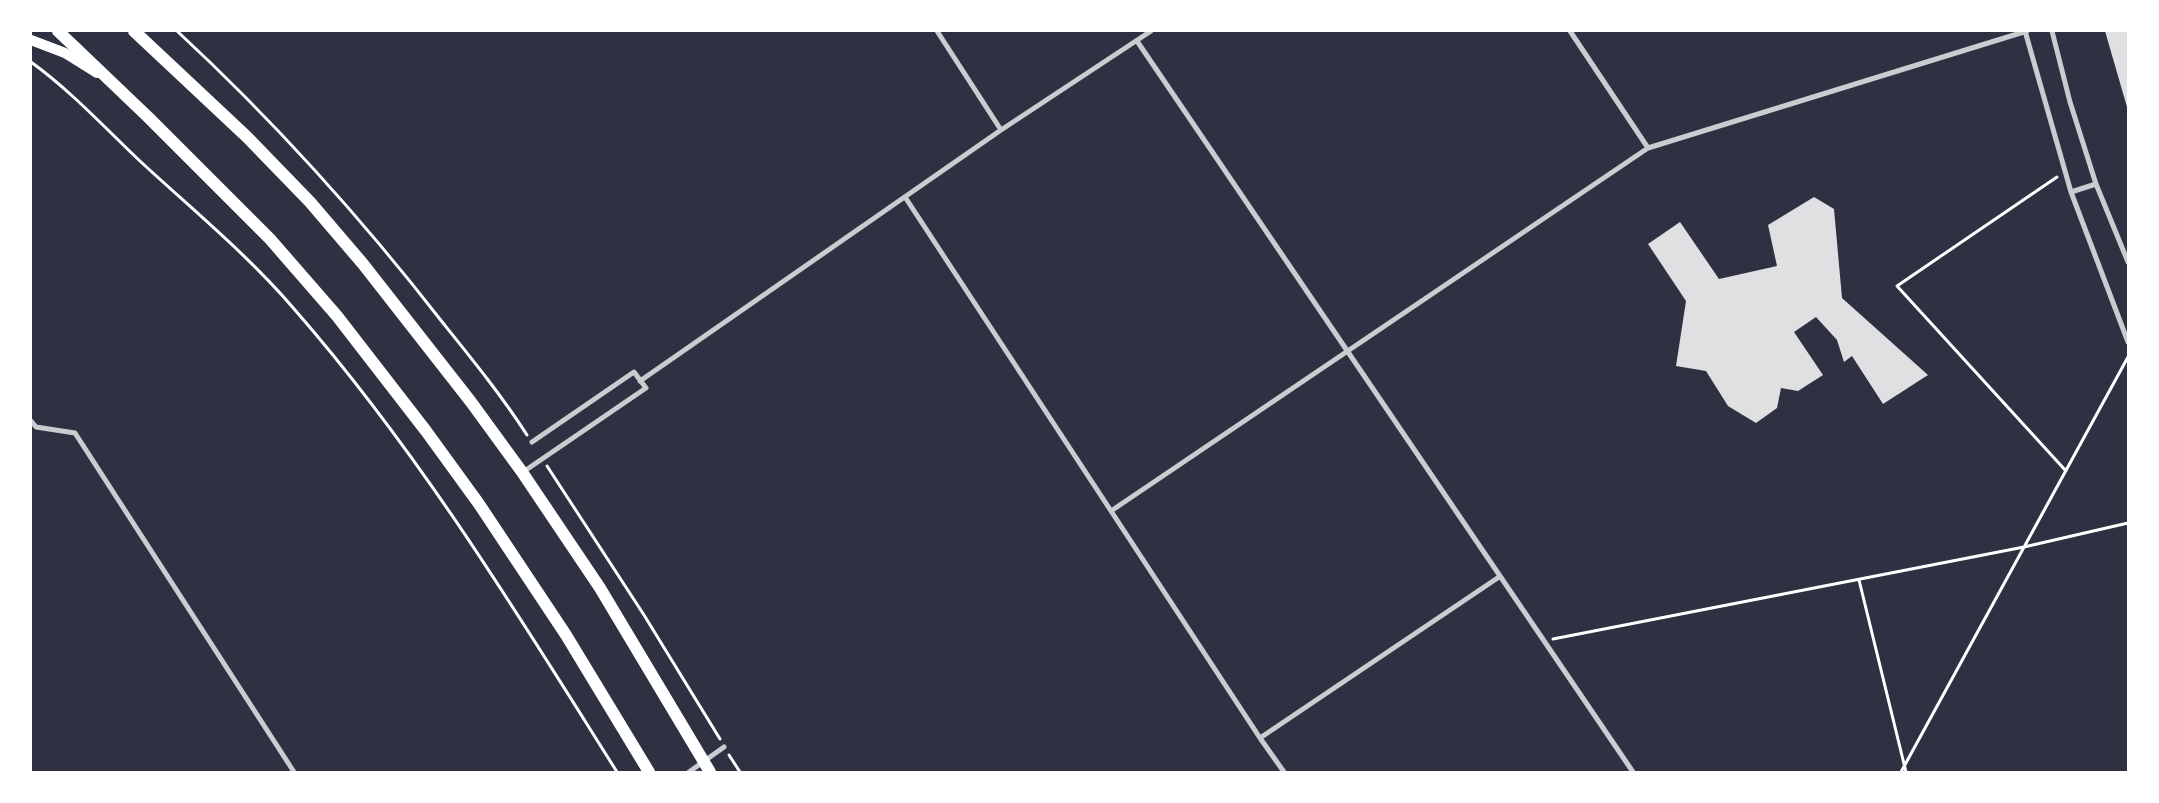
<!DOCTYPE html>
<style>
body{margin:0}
#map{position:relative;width:2159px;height:803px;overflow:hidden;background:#2d3142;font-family:Manrope,sans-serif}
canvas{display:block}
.frame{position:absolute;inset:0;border:32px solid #fff;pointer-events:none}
</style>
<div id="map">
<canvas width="2159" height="803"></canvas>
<div class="frame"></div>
</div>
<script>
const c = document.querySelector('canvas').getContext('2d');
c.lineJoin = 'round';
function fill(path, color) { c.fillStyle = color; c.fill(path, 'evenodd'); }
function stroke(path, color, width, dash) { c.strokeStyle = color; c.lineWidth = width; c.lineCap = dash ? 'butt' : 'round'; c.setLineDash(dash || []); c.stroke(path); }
fill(new Path2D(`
 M2105,31H2128V107H2127Z
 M1814,197L1834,209L1842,298L1928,375L1883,404L1852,356L1844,362L1837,340L1816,317L1794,332L1823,375L1798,391L1781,388L1777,408L1756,423L1728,406L1706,371L1676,366L1686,301L1648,244L1680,222L1719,279L1777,266L1768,225Z`), '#e0e0e3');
stroke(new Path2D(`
 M177,31C272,119 363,220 443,323C472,359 502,396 527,435
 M31,62C71,91 105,128 141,162C193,210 249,256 295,310C419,452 517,613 617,772
 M2057,177L1897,286L2066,471
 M547,466L644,615L720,739
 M1859,580L1906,772
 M1553,639L2024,547L2128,523
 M729,755L740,772
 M1901,772L2128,357`), '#fff', 3);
stroke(new Path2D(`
 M937,31L1001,130
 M1570,31L1648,148L2027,31
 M2025,31L2071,192L2128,342
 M2052,31L2070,102L2096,184L2128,262
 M1137,41L1633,772
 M2071,192L2096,184
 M905,197L1260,738
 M640,381L1001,130L1151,31
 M31,421L36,427L75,433L294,772
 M523,472L646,388L634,372L532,442
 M1111,511L1648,148
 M689,772L724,747
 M1284,772L1260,738L1499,577`), '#caccd0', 5);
stroke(new Path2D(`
 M31,40L65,53L97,73`), '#fff', 10);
stroke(new Path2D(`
 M58,31L148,117L270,239L337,316L426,431L479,504L566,635L649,772
 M134,31L247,137L310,202L363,264L471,402L522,472L600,588L710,772`), '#fff', 12);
</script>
